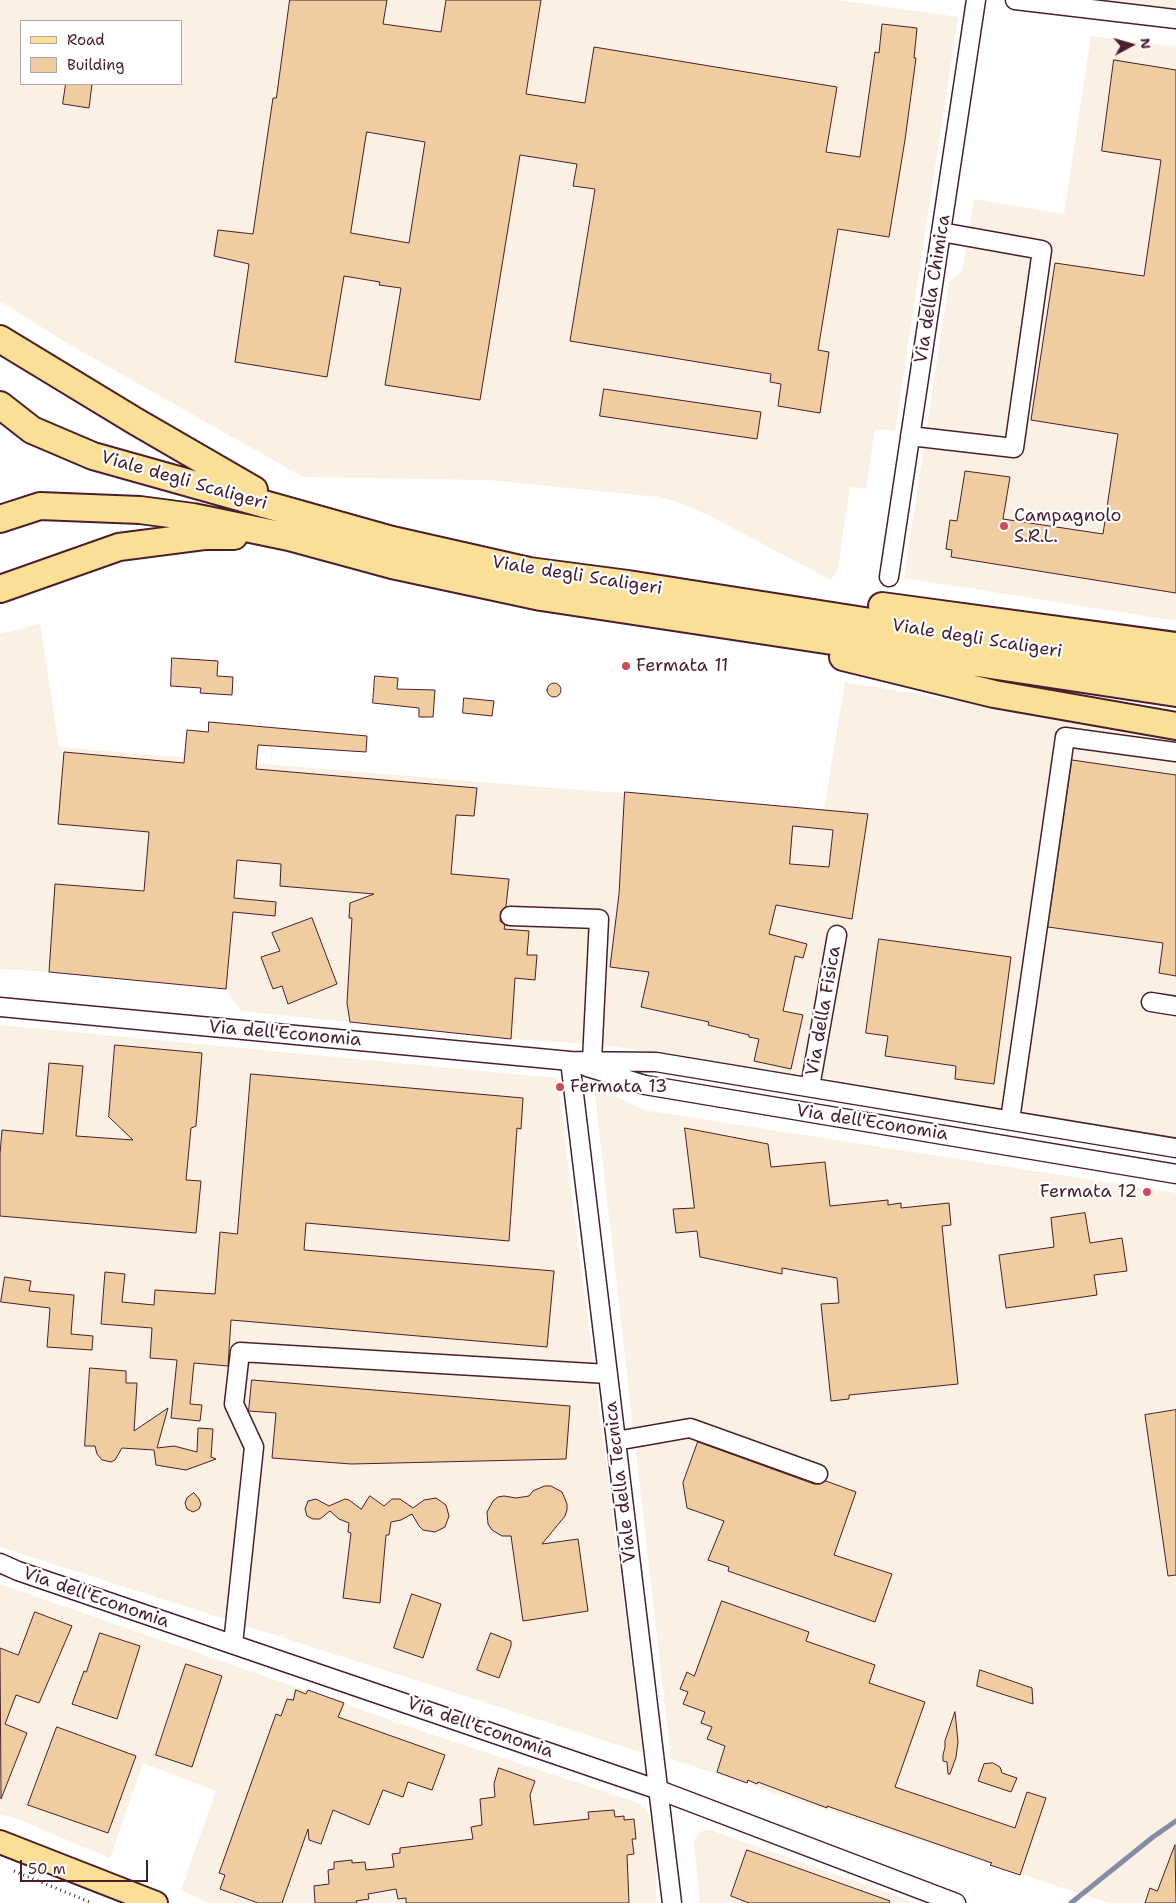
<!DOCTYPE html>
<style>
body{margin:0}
#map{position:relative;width:1176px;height:1903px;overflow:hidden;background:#fff;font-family:"Shantell Sans",sans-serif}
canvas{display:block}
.legend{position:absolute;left:20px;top:20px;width:162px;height:65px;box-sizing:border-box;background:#fff;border:1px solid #b7a5aa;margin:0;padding:6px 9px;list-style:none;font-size:15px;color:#4a1f2b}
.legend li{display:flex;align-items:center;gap:10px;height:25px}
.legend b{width:25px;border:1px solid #b7a5aa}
.north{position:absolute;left:1106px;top:20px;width:50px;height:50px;-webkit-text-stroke:4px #fff;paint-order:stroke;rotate:84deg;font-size:14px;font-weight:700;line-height:20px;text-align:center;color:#4a1f2b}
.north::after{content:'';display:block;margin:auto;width:18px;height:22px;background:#4a1f2b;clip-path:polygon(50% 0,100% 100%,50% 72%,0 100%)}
.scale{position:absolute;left:20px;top:1860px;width:128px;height:22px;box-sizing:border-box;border:2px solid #4a1f2b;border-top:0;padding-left:6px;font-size:15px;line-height:18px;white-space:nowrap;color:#4a1f2b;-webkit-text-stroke:4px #fff;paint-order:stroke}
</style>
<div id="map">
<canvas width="1176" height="1903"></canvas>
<ul class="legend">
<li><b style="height:6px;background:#fbdf96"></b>Road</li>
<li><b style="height:14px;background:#f0cca1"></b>Building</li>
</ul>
<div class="north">N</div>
<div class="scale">50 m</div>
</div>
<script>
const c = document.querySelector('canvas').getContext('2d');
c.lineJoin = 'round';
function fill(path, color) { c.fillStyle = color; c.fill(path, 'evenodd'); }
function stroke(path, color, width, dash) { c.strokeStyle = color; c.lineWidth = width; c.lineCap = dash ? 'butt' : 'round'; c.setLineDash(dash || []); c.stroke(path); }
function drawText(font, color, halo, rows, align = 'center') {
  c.font = font + ' "Shantell Sans",sans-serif'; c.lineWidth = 4.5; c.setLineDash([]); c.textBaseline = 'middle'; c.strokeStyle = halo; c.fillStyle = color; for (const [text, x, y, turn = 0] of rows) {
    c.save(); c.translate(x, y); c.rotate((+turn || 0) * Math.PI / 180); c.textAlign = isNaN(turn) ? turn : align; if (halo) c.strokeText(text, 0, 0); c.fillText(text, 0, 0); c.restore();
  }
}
fill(new Path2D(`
 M0,0H838L958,17L895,431L875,429L866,489L850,487L838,568L831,580L712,517L678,502L658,497L488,480L303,477L70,345L0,301ZM21,21H181V84H21Z
 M1053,0H1176V15Z
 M1091,36L1176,47V621L904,578L949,282L962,271L974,199L1064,214Z
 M40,624L59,747L493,783L824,809L845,682L1176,737V1138L824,1078L604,1045L511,1039L241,1011L226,989L49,972L0,969V634Z
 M0,1025L557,1078L643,1753L0,1547Z
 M594,1086L644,1110L1176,1193V1903H1109L671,1759Z
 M0,1584L436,1736L636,1802L646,1809L649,1814L653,1829L656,1861V1903H209L181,1890L216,1791L143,1763L110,1858L15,1818L0,1814Z
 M706,1830H710L917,1903H700L694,1842L700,1832Z`), '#faf0e3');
stroke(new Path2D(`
 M1071,1903L1153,1837L1176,1821`), '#858ca5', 5);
const building = new Path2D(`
 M290,0H387L383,24L441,32L446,0H541L526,94L585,103L594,47L837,87L826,152L860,157L875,52L879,53L882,24L917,28L914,58H916L905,140L889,237L838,229L818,350L829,352L820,413L778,406L781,384L770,382L771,374L570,341L595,189L573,186L577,164L520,155L480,400L385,385L401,288L379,285L380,282L344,276L327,377L235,362L249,264L214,256L218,230L253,234L273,98H276ZM367,132L425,142L409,243L351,233Z
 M1114,60L1176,70V593L951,557L952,550L946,549L950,520L957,521L965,471L1010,477L1003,519L1103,534L1118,434L1031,420L1055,263L1144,276L1161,160L1102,151Z
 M66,84H92L89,108L63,104Z
 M604,389L761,412L757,439L600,416Z
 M172,658L218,661L217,676L233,677L232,695L200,693L201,688L171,686Z
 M375,676L398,678L397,689L435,690L433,717H419V708L373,703Z
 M547 690a7 7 0 1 1 14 0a7 7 0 1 1-14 0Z
 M464,698L494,701L492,716L463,713Z
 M209,722L367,736L366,752L258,745L256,769L477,788L474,816L456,815L451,874L509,879L506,906L501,911L500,921L505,925L504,929L529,931L527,955H537L535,980L515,978L511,1039L350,1022L347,1003L352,918H349L350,903L374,894L280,886L281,864L237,860L234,898L276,902L275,916L233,912L226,989L49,972L55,884L144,891L149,832L58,824L64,752L184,763L187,730L208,732Z
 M1072,760L1176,775V976L1159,973L1163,943L1048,927Z
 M625,792L868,814L852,919L776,905L769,934L807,944L803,958L795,956L783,1011L803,1015L791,1069L754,1061L759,1039L749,1037V1035L708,1025L709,1022L641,1007L649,972L610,967L619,894ZM793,826L833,830L829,867L790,864Z
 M312,918L337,984L288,1004L282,986L273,989L261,957L280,951L272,933Z
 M879,939L1011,957L994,1084L955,1079L956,1066L885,1056L888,1036L866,1033Z
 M115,1045L202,1053L196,1126L191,1128L186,1180L201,1181L196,1233L0,1216V1154L2,1130L43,1134L49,1063L83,1066L76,1136L133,1140L109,1117Z
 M251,1074L523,1098L521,1129L517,1128L509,1241L306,1223L304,1250L554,1271L547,1347L231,1320L228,1366L194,1363L190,1404L202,1405L200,1421L171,1418L177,1360L150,1358L152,1328L101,1324L105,1272L125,1274L122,1302L154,1305L155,1290L215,1294L220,1232L237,1234Z
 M685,1128L768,1144L771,1167L825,1162L830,1206L888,1200V1205L901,1203V1208L949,1203L951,1225L942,1226L958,1384L849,1395V1399L831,1401L821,1304L839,1303L837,1278L782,1268V1274L700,1257L697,1231L676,1233L673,1209L694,1208Z
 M1085,1213L1090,1243L1122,1238L1127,1271L1094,1275L1097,1295L1006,1308L999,1255L1054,1247L1051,1218Z
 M5,1277L31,1281L29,1291L74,1295L71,1334L93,1336L92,1350L47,1347L50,1308L1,1302Z
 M90,1368L126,1371V1383H137L134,1431L168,1408L157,1448L174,1446L197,1452L198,1428L213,1429L211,1457L216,1459L186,1470L156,1465L154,1450L122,1448L115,1460L111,1462L102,1460L97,1454L95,1446H85Z
 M252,1380L570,1406L566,1459L351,1464L272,1458L276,1413L249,1411Z
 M1176,1410V1575L1168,1576L1145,1415Z
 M698,1442L814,1484H820L826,1481L856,1492L834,1555L892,1574L875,1622L728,1571L729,1567L708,1560L724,1521L687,1508L683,1483Z
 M545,1486H551L562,1492L567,1504V1510L565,1516L542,1544L578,1539L588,1611L523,1621L511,1536H502L492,1530L488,1524L487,1512L493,1501L498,1497L504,1496L516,1498L529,1496L533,1491Z
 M194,1493L199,1499L201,1504L199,1509L193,1512L187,1509L185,1503L187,1498Z
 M370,1496L384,1506L392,1499H400L413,1508L424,1500L436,1498L446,1505L449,1516L445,1527L435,1532L423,1530L419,1526L412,1514L401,1520L391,1522L389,1535H386L380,1603L343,1598L351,1533L348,1532L349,1523L339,1519L330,1511L320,1519H313L307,1516L305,1509L308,1501L316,1499L329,1506L345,1499L349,1500L361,1509Z
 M412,1594L441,1604L423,1658L394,1648Z
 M722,1601L809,1632L806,1641L875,1665L869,1683L925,1702L895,1787L1015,1828L1027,1792L1046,1798L1020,1875L990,1865L992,1863L827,1806V1808L758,1782L757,1784L748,1780L747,1783L717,1772L725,1746L707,1739L712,1727L701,1723L705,1712L683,1704L688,1692L680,1689L687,1672L694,1676Z
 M35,1612L72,1626L39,1703L16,1695L5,1724L27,1733L1,1799L0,1648L18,1655Z
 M100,1633L140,1646L117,1719L72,1704L84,1671L86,1672Z
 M491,1633L511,1641V1646L499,1678L477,1670Z
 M186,1664L222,1676L192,1767L156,1755Z
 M980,1670L1032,1688L1033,1704L977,1686Z
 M296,1690L306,1694L308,1690L344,1703L338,1717L445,1755L432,1790L408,1782L403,1797L383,1790L369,1825L333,1810L321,1844L309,1840L308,1829L282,1903H258L220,1889L225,1875L219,1873L276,1714L281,1716L287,1699L293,1700Z
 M955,1712L958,1742L956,1757L950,1774H948L947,1762L943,1761V1755L945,1747V1741Z
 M57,1727L136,1756L108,1833L28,1805Z
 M993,1763L1000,1767L1002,1773L1017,1778L1011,1792L978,1781L984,1764Z
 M499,1768L535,1781L530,1795L534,1825L589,1819L588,1812L614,1810L615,1817L624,1816V1820L634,1819L636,1839H632L634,1854L627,1855L629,1903H406V1898L398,1899L396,1889L368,1894L369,1899L356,1901L357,1903H315L314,1886L329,1884L328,1870L334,1869V1862L352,1860V1863L365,1862L366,1870L394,1867L392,1854L400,1853V1848L473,1839L471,1827L482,1825L480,1799L495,1797L494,1784Z
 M1175,1845L1176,1903H1145L1150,1888L1157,1891Z
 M747,1850L890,1901L889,1903H749L731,1896Z`);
fill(building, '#f0cca1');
stroke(building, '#4a1f2b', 1);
const minor = new Path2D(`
 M1015,0L1176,19
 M910,436L1014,448L1042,250L941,232
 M889,577L976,0
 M510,916L599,919L592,1061
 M1151,1002L1176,1006
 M0,1007L570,1061L656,1062L1176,1148
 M570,1061L672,1903
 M587,1067L645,1085L1176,1174
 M810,1087L837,935
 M1010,1120L1065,737L1176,752
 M616,1441L690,1428L818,1474
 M0,1563L18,1571L659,1790L956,1903
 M233,1644L254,1447L234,1404L240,1352L608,1374`);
const major = new Path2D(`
 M0,1842L156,1903`);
const highway = new Path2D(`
 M0,339L135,421L254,490
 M0,405L32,430L93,456L392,540L529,571L628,584L1176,670
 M0,519L40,506L140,510L193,517L289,537L392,565L541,597L1176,693
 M0,589L119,547L204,536H234
 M882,606L1176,646
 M843,657L994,694L1176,726`);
stroke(minor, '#4a1f2b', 21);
stroke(major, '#4a1f2b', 26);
stroke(highway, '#4a1f2b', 30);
stroke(new Path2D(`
 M14,1871L92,1903`), '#4a1f2b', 3, [1, 4]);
stroke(minor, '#fff', 18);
stroke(major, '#fbdf96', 22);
stroke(highway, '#fbdf96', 26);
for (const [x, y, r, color] of [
 [1004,526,5,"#d1495b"],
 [626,666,5,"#d1495b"],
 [560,1087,5,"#d1495b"],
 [1147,1192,5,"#d1495b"]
]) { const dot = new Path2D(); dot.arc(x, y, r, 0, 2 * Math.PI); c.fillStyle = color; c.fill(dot); stroke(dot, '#fff', 2); }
drawText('18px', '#4a1f2b', '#fff', [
 ["Via della Chimica",933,289,-81],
 ["Viale degli Scaligeri",184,481,16],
 ["Viale degli Scaligeri",577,576,9],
 ["Viale degli Scaligeri",977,639,9],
 ["Via della Fisica",824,1011,-80],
 ["Via dell'Economia",285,1034,5],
 ["Via dell'Economia",872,1123,9],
 ["Viale della Tecnica",621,1482,-97],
 ["Via dell'Economia",96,1598,19],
 ["Via dell'Economia",480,1728,19]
]);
drawText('18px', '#4a1f2b', '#fff', [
 ["Campagnolo",1014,516],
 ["S.R.L.",1014,537],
 ["Fermata 11",636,666],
 ["Fermata 13",570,1087],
 ["Fermata 12",1137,1192,"right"]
], 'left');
</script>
